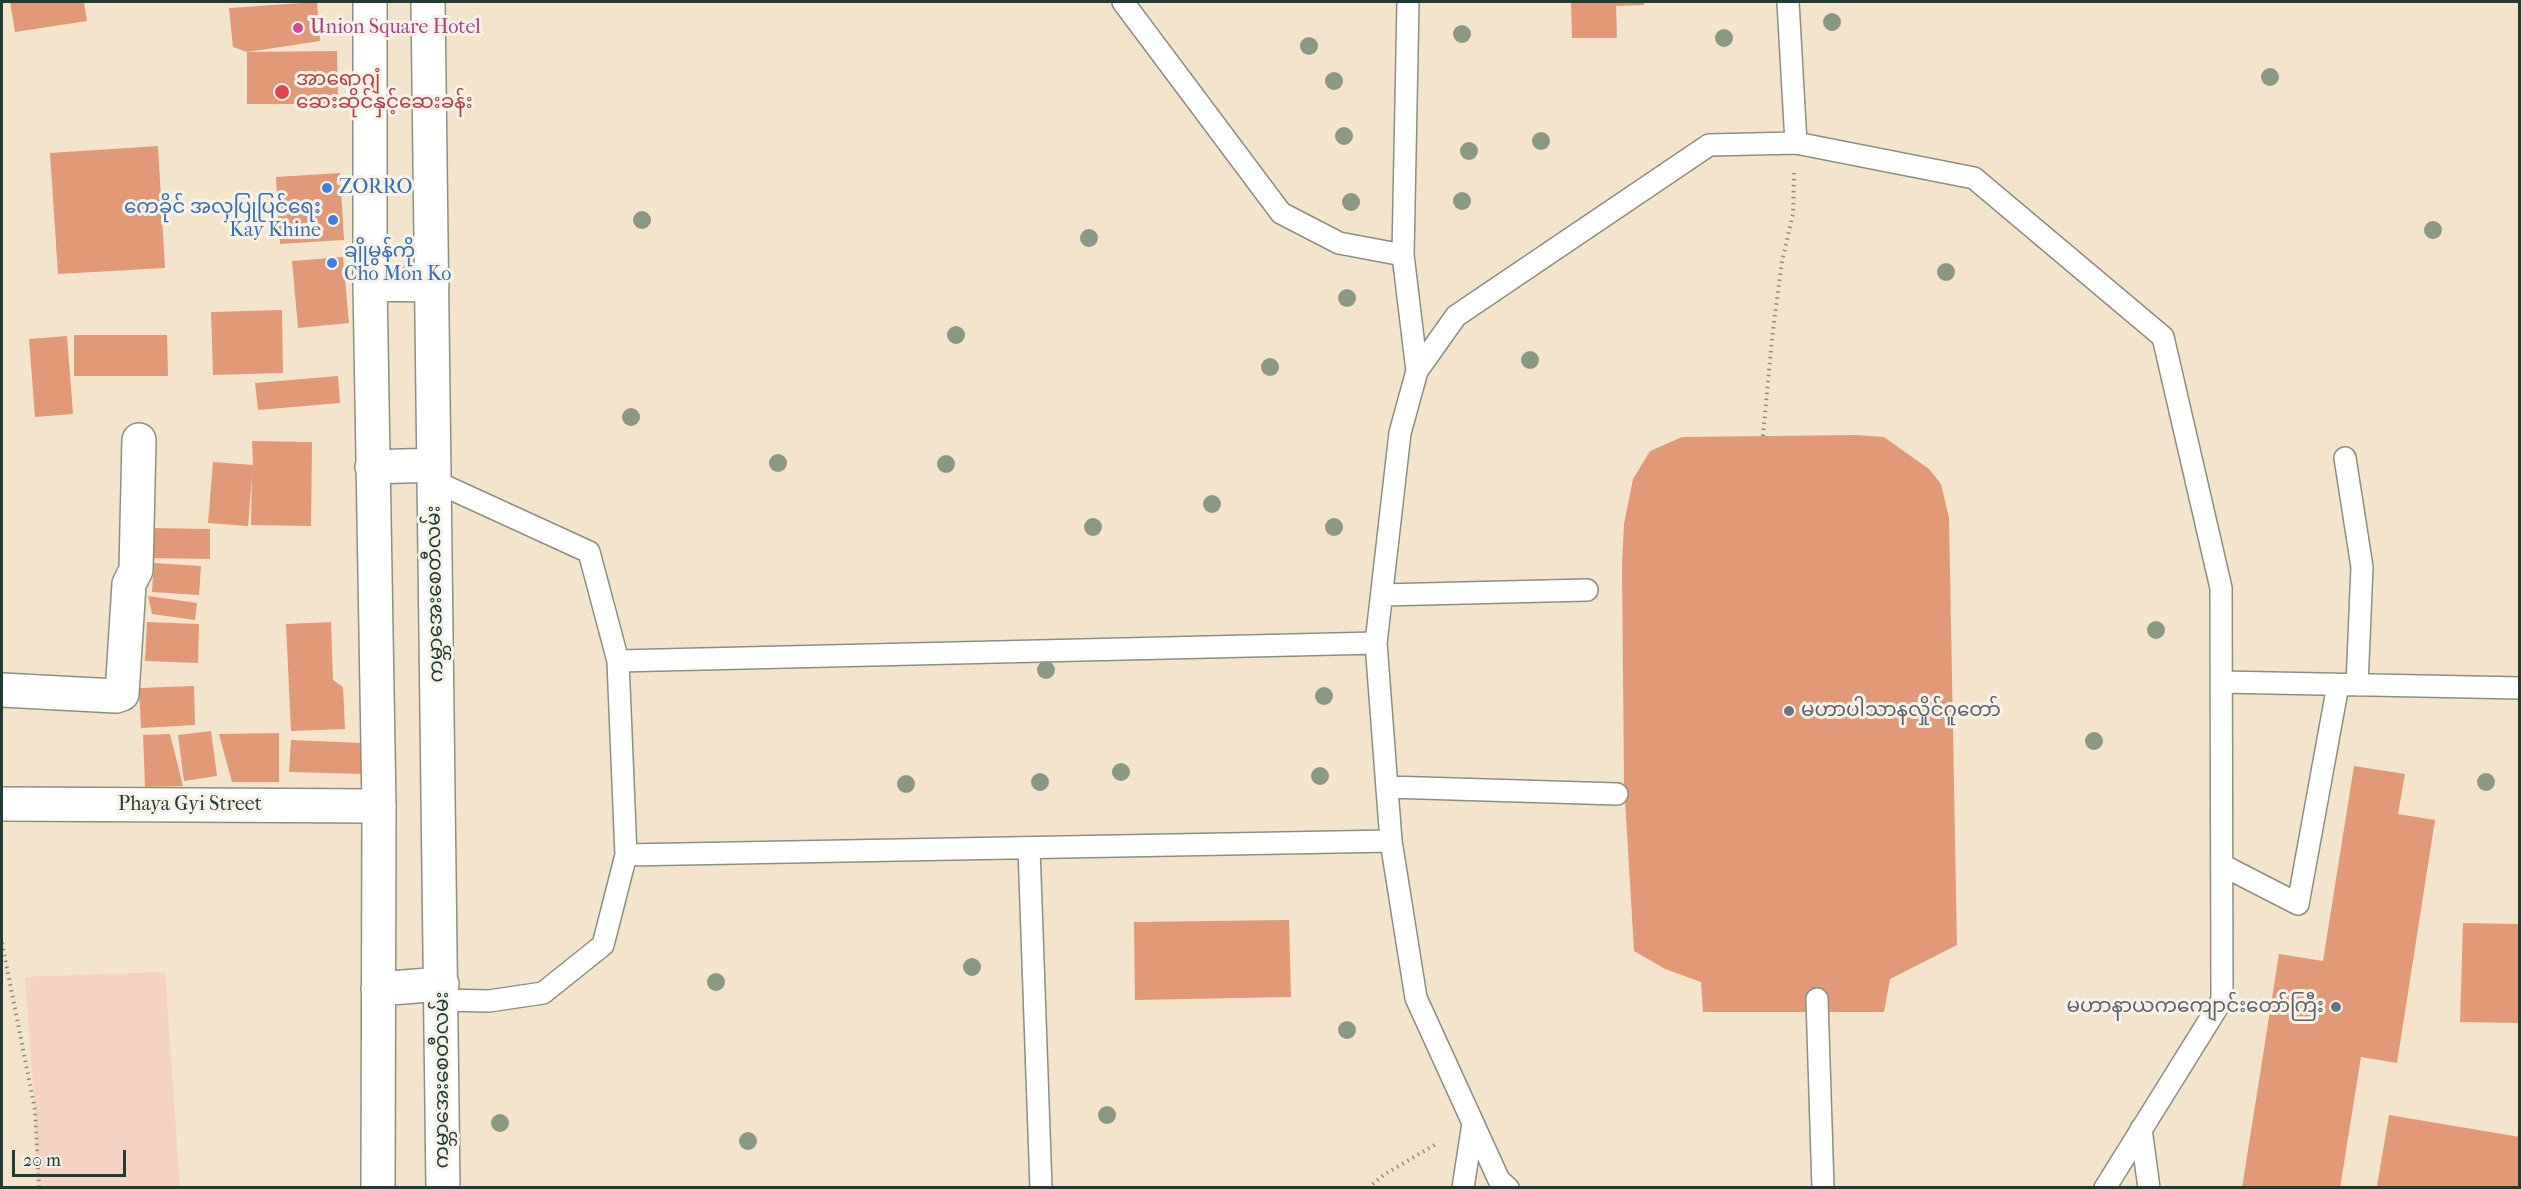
<!DOCTYPE html>
<meta charset="utf-8">
<style>
body{margin:0}
#map{position:relative;width:2521px;height:1189px;overflow:hidden;background:#f5e4cc;font-family:"IM FELL French Canon",serif}
canvas{display:block}
.frame{position:absolute;inset:0;border:3px solid #1f3d34;pointer-events:none}
.scale{position:absolute;left:12px;top:1150px;width:114px;height:27px;box-sizing:border-box;border:3px solid #1f3d34;border-top:0;padding-left:8px;font-size:18px;line-height:21px;white-space:nowrap;color:#1f3d34;-webkit-text-stroke:4px #f7f3e8;paint-order:stroke}
</style>
<div id="map">
<canvas width="2521" height="1189"></canvas>
<div class="frame"></div>
<div class="scale">20 m</div>
</div>
<script>
const c = document.querySelector('canvas').getContext('2d');
c.lineJoin = 'round';
function fill(path, color) { c.fillStyle = color; c.fill(path, 'evenodd'); }
function stroke(path, color, width, dash) { c.strokeStyle = color; c.lineWidth = width; c.lineCap = dash ? 'butt' : 'round'; c.setLineDash(dash || []); c.stroke(path); }
function drawText(font, color, halo, rows, align = 'center') {
  c.font = font + ' "IM FELL French Canon","Noto Sans Myanmar",serif'; c.lineWidth = 6; c.setLineDash([]); c.textBaseline = 'middle'; c.strokeStyle = halo; c.fillStyle = color; for (const [text, x, y, turn = 0] of rows) {
    c.save(); c.translate(x, y); c.rotate((+turn || 0) * Math.PI / 180); c.textAlign = isNaN(turn) ? turn : align; if (halo) c.strokeText(text, 0, 0); c.fillText(text, 0, 0); c.restore();
  }
}
fill(new Path2D(`
 M165,972L180,1187H37L35,1110L25,977Z`), '#f5d2c2');
fill(new Path2D(`
 M10,2H84L87,21L15,32Z
 M317,2L320,41L247,52L337,51L338,104H247V52L233,47L229,8Z
 M1571,2H1644V5L1616,6L1617,38H1572Z
 M158,146L165,268L58,274L50,153Z
 M340,173L344,240L280,244L276,177Z
 M343,257L349,323L298,328L292,261Z
 M282,310L283,373L213,375L211,312Z
 M74,335H167L168,376H74Z
 M67,336L73,414L35,417L29,339Z
 M338,376L340,403L258,410L255,383Z
 M1856,435L1884,437L1929,469L1941,484L1949,518L1957,945L1890,979L1884,1012H1703L1701,982L1665,969L1634,951L1624,782L1622,565L1624,524L1633,479L1650,451L1682,437Z
 M252,441L312,442L311,526L251,525L252,476L248,526L208,523L213,462L253,465Z
 M148,528L210,529V559L148,558Z
 M154,563L201,566L199,595L152,592Z
 M148,596L197,603L195,620L152,614Z
 M147,622L199,624L198,663L145,661Z
 M331,622L333,680L343,687L345,729L291,731L286,624Z
 M194,686L195,725L141,728L139,688Z
 M211,731L217,776L184,781L178,735Z
 M279,733V782H232L219,734Z
 M170,734L183,786L145,787L143,735Z
 M291,740L362,743V774L289,772Z
 M2354,766L2405,774L2398,814L2435,820L2397,1063L2361,1057L2340,1188H2242L2279,954L2323,961Z
 M1289,920L1291,997L1135,1000L1134,922Z
 M2463,923L2520,924V1023L2460,1022Z
 M2389,1115L2520,1137V1188L2377,1186Z`), '#e29977');
const lane = new Path2D(`
 M1123,2L1281,213L1339,243L1403,255L1417,371
 M1788,2L1796,143
 M1403,255L1408,2
 M2345,458L2362,567L2357,685
 M434,481L589,552L618,661L626,855L603,945L543,993L489,1001L442,1000
 M1382,595L1587,590
 M618,661L1376,643
 M2222,682L2520,688
 M1388,787L1617,794
 M1029,848L1041,1188
 M626,855L1391,841
 M2222,865L2298,904L2338,685
 M1817,999L1823,1188
 M2141,1129L2149,1188
 M1463,1188L1473,1123
 M1508,1188L1499,1180L1416,998L1391,841L1376,643L1400,433L1417,371L1456,316L1709,145L1796,143L1974,178L2163,337L2221,588L2222,1000L2105,1188`);
const street = new Path2D(`
 M2,690L116,696L122,694L129,584L136,570L139,440
 M2,804L379,806`);
const primary = new Path2D(`
 M370,2V284L379,806L378,1188
 M428,2L443,1188
 M370,284L432,285
 M372,467L434,465
 M378,989L442,984`);
stroke(lane, '#8a9080', 24);
stroke(street, '#8a9080', 36);
stroke(primary, '#8a9080', 36);
stroke(new Path2D(`
 M1763,436L1772,338L1782,261L1793,214L1794,173
 M2,943L35,1110L39,1188
 M1368,1188L1385,1174L1438,1143`), '#8a9080', 4, [1.5, 4.5]);
stroke(lane, '#fff', 21);
stroke(street, '#fff', 33);
stroke(primary, '#fff', 33);
c.fillStyle = '#8c9982';
for (const [x, y] of [
 [1832,22],
 [1462,34],
 [1724,38],
 [1309,46],
 [2270,77],
 [1334,81],
 [1344,136],
 [1541,141],
 [1469,151],
 [1462,201],
 [1351,202],
 [642,220],
 [2433,230],
 [1089,238],
 [1946,272],
 [1347,298],
 [956,335],
 [1530,360],
 [1270,367],
 [631,417],
 [778,463],
 [946,464],
 [1212,504],
 [1093,527],
 [1334,527],
 [2156,630],
 [1046,670],
 [1324,696],
 [2094,741],
 [1121,772],
 [1320,776],
 [1040,782],
 [2486,782],
 [906,784],
 [972,967],
 [716,982],
 [1347,1030],
 [1107,1115],
 [500,1123],
 [748,1141]
]) { c.beginPath(); c.arc(x, y, 9, 0, 2 * Math.PI); c.fill(); }
for (const [x, y, r, color] of [
 [298,28,6,"#d1479c"],
 [282,92,8,"#e0444e"],
 [327,188,6,"#3f7fe0"],
 [333,220,6,"#3f7fe0"],
 [332,263,6,"#3f7fe0"],
 [1789,711,6,"#6b7280"],
 [2336,1007,6,"#6b7280"]
]) { const dot = new Path2D(); dot.arc(x, y, r, 0, 2 * Math.PI); c.fillStyle = color; c.fill(dot); stroke(dot, '#f7f3e8', 2); }
drawText('20px', '#b23c85', '#f7f3e8', [
 ["Union Square Hotel",310,28]
], 'left');
drawText('20px', '#be3a42', '#f7f3e8', [
 ["အာရောဂျံ",296,80],
 ["ဆေးဆိုင်နှင့်ဆေးခန်း",296,103]
], 'left');
drawText('20px', '#366cbe', '#f7f3e8', [
 ["ZORRO",339,188],
 ["ကေခိုင် အလှပြုပြင်ရေး",321,208,"right"],
 ["Kay Khine",321,231,"right"],
 ["ချိုမွန်ကို",344,252],
 ["Cho Mon Ko",344,275]
], 'left');
drawText('20px', '#1f3d34', '#f7f3e8', [
 ["ကမ္ဘာအေးစေတီလမ်း",436,594,-91],
 ["Phaya Gyi Street",190,805],
 ["ကမ္ဘာအေးစေတီလမ်း",443,1080,-90]
]);
drawText('20px', '#5b616d', '#f7f3e8', [
 ["မဟာပါသာနလှိုင်ဂူတော်",1801,711],
 ["မဟာနာယကကျောင်းတော်ကြီး",2324,1007,"right"]
], 'left');
</script>
